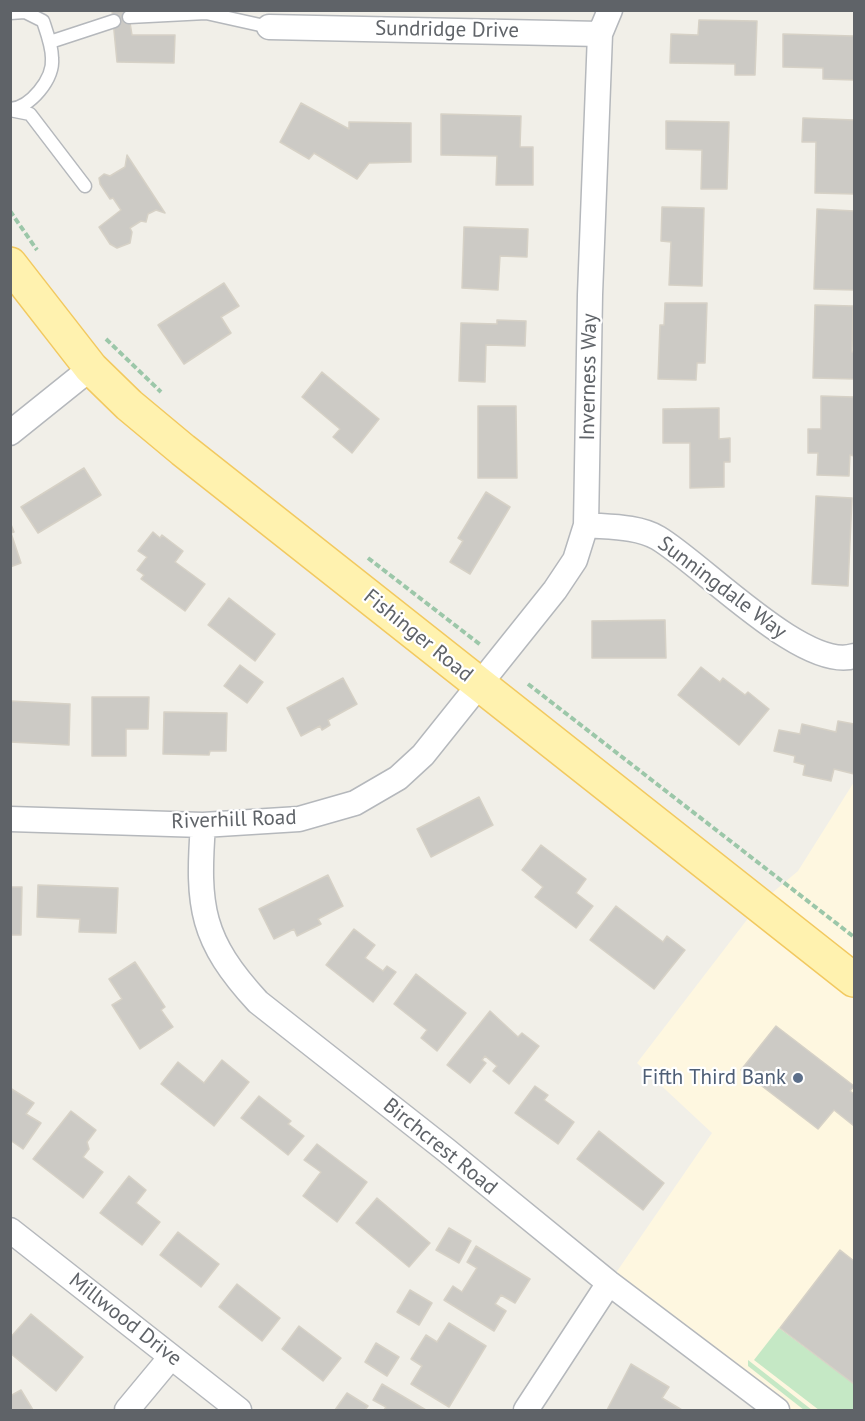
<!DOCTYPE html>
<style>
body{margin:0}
#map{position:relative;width:865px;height:1421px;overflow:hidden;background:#f1efe8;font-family:"PT Sans",sans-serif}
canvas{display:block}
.frame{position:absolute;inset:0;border:12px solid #5f6368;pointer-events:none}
</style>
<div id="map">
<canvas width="865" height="1421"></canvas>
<div class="frame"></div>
</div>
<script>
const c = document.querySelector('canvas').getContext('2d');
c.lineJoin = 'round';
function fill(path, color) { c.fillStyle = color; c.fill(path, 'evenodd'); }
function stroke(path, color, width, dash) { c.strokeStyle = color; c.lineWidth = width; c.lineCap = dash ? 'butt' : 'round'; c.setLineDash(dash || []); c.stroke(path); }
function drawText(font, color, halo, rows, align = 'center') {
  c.font = font + ' "PT Sans",sans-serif'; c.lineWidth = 4.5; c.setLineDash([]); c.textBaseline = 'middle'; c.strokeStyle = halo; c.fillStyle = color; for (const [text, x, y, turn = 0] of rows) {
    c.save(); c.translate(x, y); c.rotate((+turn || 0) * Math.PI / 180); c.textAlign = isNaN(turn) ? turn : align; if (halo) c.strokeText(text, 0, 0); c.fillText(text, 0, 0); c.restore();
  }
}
fill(new Path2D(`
 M854,782V1410H777L609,1283L712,1133L637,1063L759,904L798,871Z`), '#fef7e0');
fill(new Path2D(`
 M779,1328L854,1384V1410H819L754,1360Z
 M748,1360L812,1410H804L748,1366Z`), '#c5e8c5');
const building = new Path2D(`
 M112,10H128L132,35H175L174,63L117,62Z
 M699,20L757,21L755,75H735V64L670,63L671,34L698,35Z
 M783,34L854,36V80L823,79V68L783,67Z
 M301,103L349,129V122L411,123V162L369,163L357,179L314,153L309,159L280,142Z
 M441,114L521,116L520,147H533V185H496L497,156L441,155Z
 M803,118L854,120V194L815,193L816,142H802Z
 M666,121L729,122L727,189H701L702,150L666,149Z
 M127,155L165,213L156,210L148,214L146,222L141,221L130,228L132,232L130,243L117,248L110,244L99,227L121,210L113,198L110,199L100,184L99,178L104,174L110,176L125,167Z
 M662,207L704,208L702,286L669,285L671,242L661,241Z
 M817,209L854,211V290L814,289Z
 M464,227L528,229L527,257L500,256L498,290L462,288Z
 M224,283L239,306L221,317L231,333L184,364L158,325Z
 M665,303H707L705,363H697L696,380L658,379L660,325H664Z
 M815,305L853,306L852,352H854V379L813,378Z
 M497,320L526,321L525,346L486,345L485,382L459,381L461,323L497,324Z
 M322,372L379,419L352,453L333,437L340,429L302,397Z
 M821,396L854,397V456L850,455L849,476L817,475L818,453H808V429H821Z
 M478,406H516L517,478H478Z
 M719,408V439L730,438V462H724V487L690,488V443H663V409Z
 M84,468L101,495L38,533L21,507Z
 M486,492L510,507L470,574L450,562L463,541L458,538Z
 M816,496L852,498L848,586L812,584Z
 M10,522L14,532L11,533L21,563L10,567Z
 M153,532L160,538L162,535L183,551L175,562L205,584L185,611L141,579L144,575L137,570L147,557L138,551Z
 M229,598L275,634L255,661L208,625Z
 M665,620L666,658H592V621Z
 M240,665L263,682L247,703L224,686Z
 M701,667L720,682L723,678L745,695L748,692L769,709L739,745L678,695Z
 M343,678L357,704L328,720L330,725L322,730L320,726L301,736L287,708Z
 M92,697H149L148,729H126V756H92Z
 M10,701L70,704L69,745L10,742Z
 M164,712L227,713L226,751H210L209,755L163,754Z
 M838,721L854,724V774L834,769L831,781L803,775L805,765L794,762L795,756L774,751L779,730L800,734L802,724L836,732Z
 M479,797L493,825L431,857L417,829Z
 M541,845L586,879L576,893L593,906L576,928L535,897L543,887L522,870Z
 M328,875L343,906L318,919L321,924L297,936L294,929L274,939L259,909Z
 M38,885L118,888L116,933L79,932L80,919L37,917Z
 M10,887H22L21,935H10Z
 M616,906L663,942L667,936L685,950L654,989L590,940Z
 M354,929L375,945L365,958L383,971L387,966L396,972L373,1002L326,965Z
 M135,962L165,1007L161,1010L173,1027L140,1049L112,1005L122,999L109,979Z
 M416,974L466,1013L437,1051L421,1038L427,1030L394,1004Z
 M490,1011L518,1037L522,1033L539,1046L509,1084L493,1071L497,1066L485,1056L482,1060L486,1063L470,1083L447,1065Z
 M776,1026L854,1086L850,1091L854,1094V1126L834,1110L818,1129L741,1070Z
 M222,1060L249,1082L214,1126L161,1084L178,1062L204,1083Z
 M535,1086L548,1095L544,1100L574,1122L558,1144L515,1113Z
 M10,1088L34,1103L26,1114L41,1123L23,1149L10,1140Z
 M259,1096L291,1121L288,1124L304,1136L288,1155L241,1118Z
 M71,1111L96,1130L87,1142L89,1149L83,1157L103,1172L83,1198L33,1159Z
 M599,1131L664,1183L643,1210L577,1159Z
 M317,1144L367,1182L337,1222L303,1196L321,1172L304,1160Z
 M129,1176L146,1190L136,1203L160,1222L142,1245L100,1213Z
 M377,1198L430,1243L409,1267L356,1223Z
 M449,1228L471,1241L459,1263L436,1250Z
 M178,1232L219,1264L201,1287L160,1255Z
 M476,1246L530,1279L515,1303L501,1295L495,1304L506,1311L494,1331L444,1300L453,1286L462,1292L477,1268L467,1262Z
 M840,1250L854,1261V1384L780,1328Z
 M237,1284L280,1318L262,1341L219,1307Z
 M410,1290L432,1303L419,1325L397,1312Z
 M31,1314L83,1357L56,1391L10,1353V1338Z
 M449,1323L486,1346L449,1407L411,1384L422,1366L411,1359L426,1335L437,1342Z
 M299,1326L341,1358L323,1381L282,1349Z
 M376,1343L399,1357L387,1376L365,1362Z
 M631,1364L669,1387L662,1398L682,1410H607Z
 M382,1384L426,1410H384L386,1407L373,1400Z
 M21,1390L33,1410H10V1393L12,1395Z
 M347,1393L368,1406L365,1410H335Z`);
fill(building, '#cccac5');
stroke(building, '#d6d1c6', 1.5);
const service = new Path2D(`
 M10,13L25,12L43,21C47,33 52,46 52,58C54,79 30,108 10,109
 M129,17L206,13L269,27
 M50,42L114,21
 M10,110L30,114L85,186`);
const minor = new Path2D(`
 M269,27L600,34
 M10,433L91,368
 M586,525C608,527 638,526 658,538C702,564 804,672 854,656
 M10,819L203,825L299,819L355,803L398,778L423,755L555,590L575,560L586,525L590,295L600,34L610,10
 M203,825C197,907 201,940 258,1002L446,1150L609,1283L777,1410
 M10,1230L239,1410
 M127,1410L171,1357
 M526,1410L609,1283`);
const primary = new Path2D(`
 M10,264L91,368L129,405L183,450L854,980`);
stroke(service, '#b5b8bc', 15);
stroke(minor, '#b5b8bc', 27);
stroke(primary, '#f2c960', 36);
stroke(new Path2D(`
 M10,211L37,250
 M106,339L161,392
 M368,558L482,646
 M528,684L854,937`), '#9cc7a9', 4, [6, 3]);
stroke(service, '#fff', 12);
stroke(minor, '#fff', 24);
stroke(primary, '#fff2af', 33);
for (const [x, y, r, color] of [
 [798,1078,6,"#5c6f8a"]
]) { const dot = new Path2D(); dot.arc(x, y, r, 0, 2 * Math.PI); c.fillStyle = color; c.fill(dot); stroke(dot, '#fff', 2); }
drawText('21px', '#5f6368', '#fff', [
 ["Sundridge Drive",447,30,1],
 ["Inverness Way",589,377,-89],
 ["Sunningdale Way",722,588,37],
 ["Fishinger Road",418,636,39],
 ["Riverhill Road",234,820,-2],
 ["Birchcrest Road",440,1147,39],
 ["Millwood Drive",125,1320,38]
]);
drawText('21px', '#4e5e75', '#fff', [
 ["Fifth Third Bank",786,1078]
], 'right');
</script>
